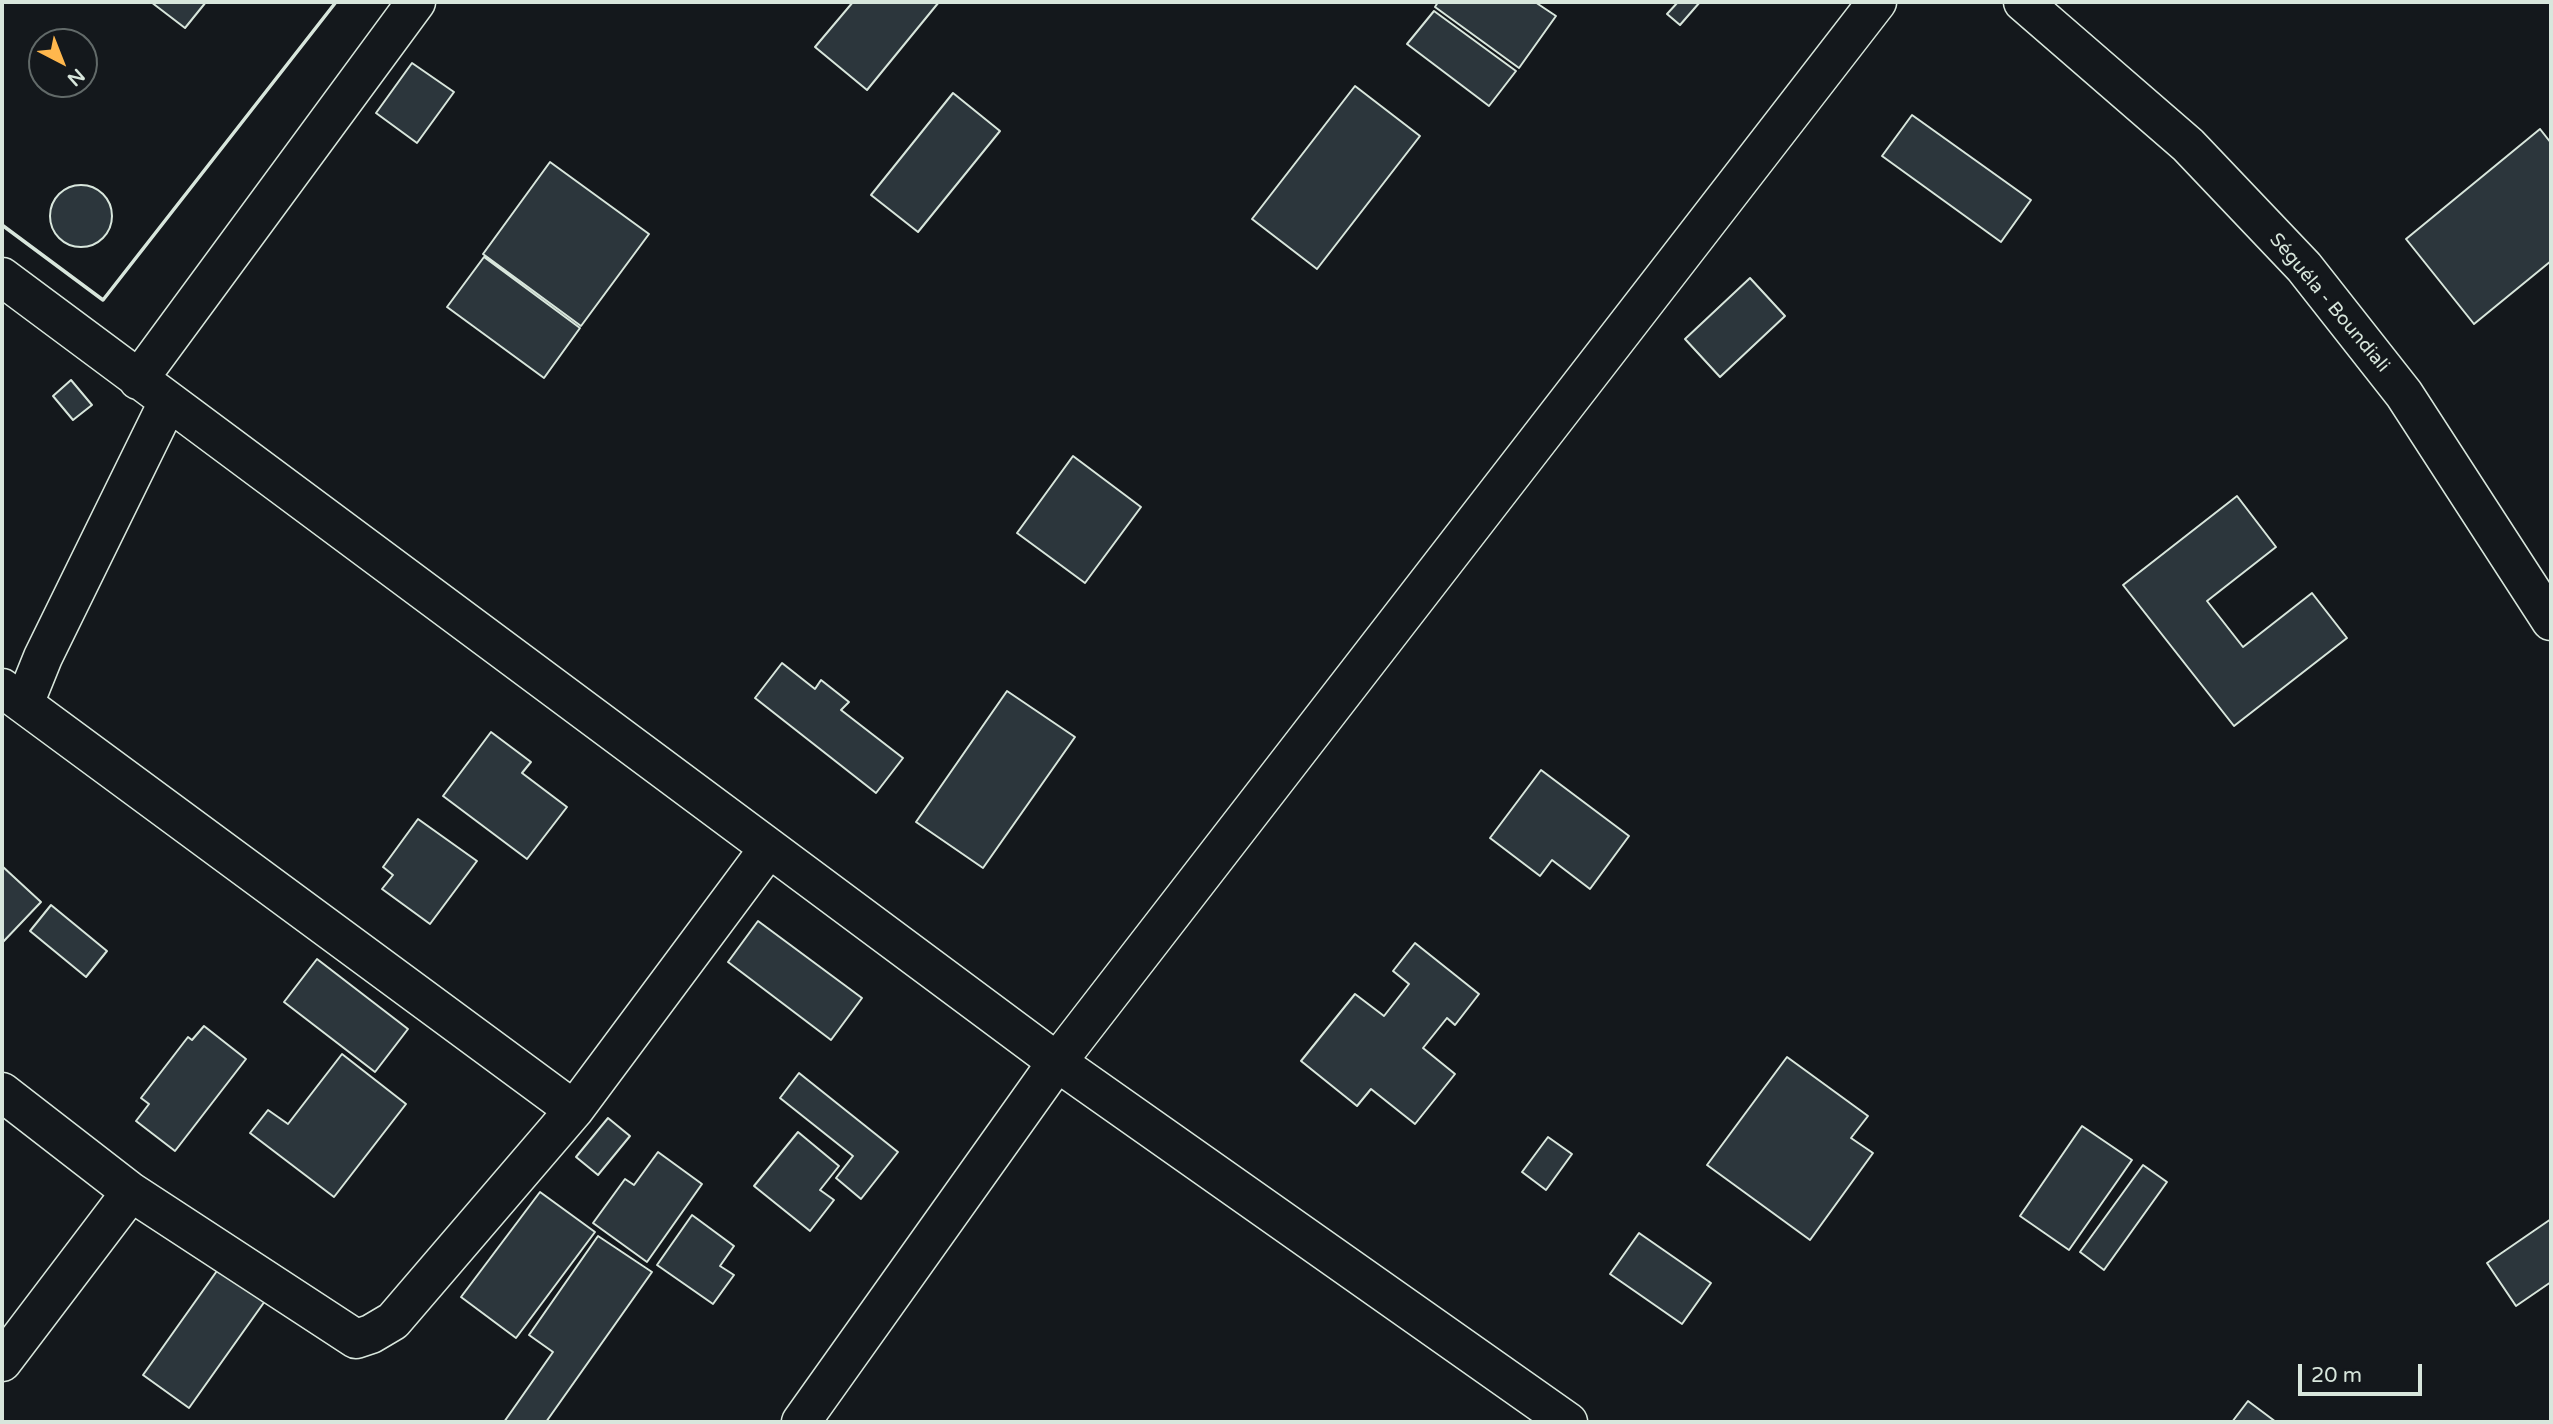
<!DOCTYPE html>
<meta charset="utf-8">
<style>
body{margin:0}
#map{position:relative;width:2553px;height:1424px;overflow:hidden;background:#14181c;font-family:"Varela Round",sans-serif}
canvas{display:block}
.frame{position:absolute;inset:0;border:4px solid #d8e6dc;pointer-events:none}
.north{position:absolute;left:28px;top:28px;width:70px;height:70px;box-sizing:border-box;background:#14181c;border:2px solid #626a69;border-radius:50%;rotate:138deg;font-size:19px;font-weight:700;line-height:28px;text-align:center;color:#d8e6dc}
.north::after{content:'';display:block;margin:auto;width:24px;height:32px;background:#ffb74d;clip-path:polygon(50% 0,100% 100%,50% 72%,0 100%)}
.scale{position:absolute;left:2298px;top:1364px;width:124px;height:32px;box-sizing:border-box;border:4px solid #d8e6dc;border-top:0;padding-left:9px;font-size:21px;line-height:24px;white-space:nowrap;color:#d8e6dc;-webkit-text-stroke:5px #14181c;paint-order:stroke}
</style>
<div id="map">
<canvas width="2553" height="1424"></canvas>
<div class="frame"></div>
<div class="north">N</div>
<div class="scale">20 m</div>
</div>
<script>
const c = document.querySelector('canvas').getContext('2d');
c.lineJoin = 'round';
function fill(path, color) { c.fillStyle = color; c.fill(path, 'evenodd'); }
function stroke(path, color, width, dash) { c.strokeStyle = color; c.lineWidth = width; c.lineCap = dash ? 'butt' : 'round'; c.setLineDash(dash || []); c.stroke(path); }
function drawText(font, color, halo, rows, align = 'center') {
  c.font = font + ' "Varela Round",sans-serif'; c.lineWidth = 5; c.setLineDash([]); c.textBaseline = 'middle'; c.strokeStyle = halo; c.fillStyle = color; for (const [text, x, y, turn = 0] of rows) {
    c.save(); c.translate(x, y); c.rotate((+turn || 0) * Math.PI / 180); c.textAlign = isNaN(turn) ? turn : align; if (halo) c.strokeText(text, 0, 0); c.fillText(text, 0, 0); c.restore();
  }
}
const building = new Path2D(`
 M151,2H206L185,28Z
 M853,2H939L867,90L815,47Z
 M1438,2H1535L1556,16L1519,68L1435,7Z
 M1678,2H1700L1680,25L1667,14Z
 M1434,11L1516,71L1489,106L1407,44Z
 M412,63L454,92L417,143L376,113Z
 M1355,86L1420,136L1317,269L1252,219Z
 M953,93L1000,131L918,232L871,195Z
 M1912,115L2031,200L2001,242L1882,156Z
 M2540,129L2551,143V261L2474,324L2406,239Z
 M550,162L649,234L581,326L483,254Z
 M50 216a31 31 0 1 1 62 0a31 31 0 1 1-62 0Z
 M484,257L580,328L544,378L447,307Z
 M1750,278L1785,316L1720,377L1685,339Z
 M71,380L92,405L73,420L53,396Z
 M1073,456L1141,507L1085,583L1017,533Z
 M2237,496L2276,547L2207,601L2243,647L2312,593L2347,638L2234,726L2123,585Z
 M782,663L815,689L821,680L849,702L841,710L903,758L876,793L755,698Z
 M1007,691L1075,737L983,868L916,822Z
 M491,732L531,762L522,773L567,807L527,859L443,796Z
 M1541,770L1629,836L1590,889L1552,860L1540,876L1490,838Z
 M418,819L477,861L430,924L382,889L393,875L383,867Z
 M2,866L41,902L2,943Z
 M51,905L107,951L86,977L30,931Z
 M758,921L862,998L831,1040L728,962Z
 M1415,943L1479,994L1455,1025L1447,1018L1423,1048L1455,1074L1415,1124L1371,1089L1357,1106L1301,1061L1355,994L1384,1016L1409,984L1393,971Z
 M317,959L408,1029L375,1072L284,1002Z
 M204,1026L246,1059L175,1151L136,1121L149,1104L141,1098L188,1037L192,1040Z
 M342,1054L406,1104L334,1197L250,1133L268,1110L288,1124Z
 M1787,1057L1868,1116L1851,1138L1873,1153L1810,1240L1707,1165Z
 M799,1073L898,1152L861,1199L836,1178L853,1156L780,1098Z
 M608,1118L630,1136L598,1175L576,1157Z
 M2082,1126L2132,1160L2069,1250L2020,1216Z
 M798,1132L839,1166L820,1190L834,1200L810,1231L754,1186Z
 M1548,1137L1572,1154L1546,1190L1522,1172Z
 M658,1152L702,1184L647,1262L593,1223L625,1179L634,1185Z
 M2143,1165L2167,1182L2104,1270L2080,1252Z
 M540,1192L595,1232L516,1338L461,1297Z
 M692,1215L734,1246L720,1266L734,1275L713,1304L657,1265Z
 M2551,1219V1282L2516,1306L2487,1263Z
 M1639,1233L1711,1283L1682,1324L1610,1274Z
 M598,1236L652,1272L546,1422H504L553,1352L529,1335Z
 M219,1268L265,1301L189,1408L143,1375Z
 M2248,1401L2276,1422H2232Z`);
fill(building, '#2c363c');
stroke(building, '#d8e6dc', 2);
const minor = new Path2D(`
 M2,277L1057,1062L1568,1422
 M138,380L416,2
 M2,688L574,1110
 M24,704L43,657L168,402
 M2,1092L131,1192L356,1339L371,1334L393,1321L574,1110L769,848
 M2,1362L131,1192
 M801,1422L1057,1062L1877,2`);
const major = new Path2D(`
 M2023,2L2188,145L2304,267L2404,394L2551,621`);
stroke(minor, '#d8e6dc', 41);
stroke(major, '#d8e6dc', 41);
stroke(minor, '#14181c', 38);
stroke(major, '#14181c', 38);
stroke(new Path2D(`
 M2,225L103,300L336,2`), '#d8e6dc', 3.5);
drawText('19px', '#d8e6dc', '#14181c', [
 ["Séguéla - Boundiali",2329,303,50]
]);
</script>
